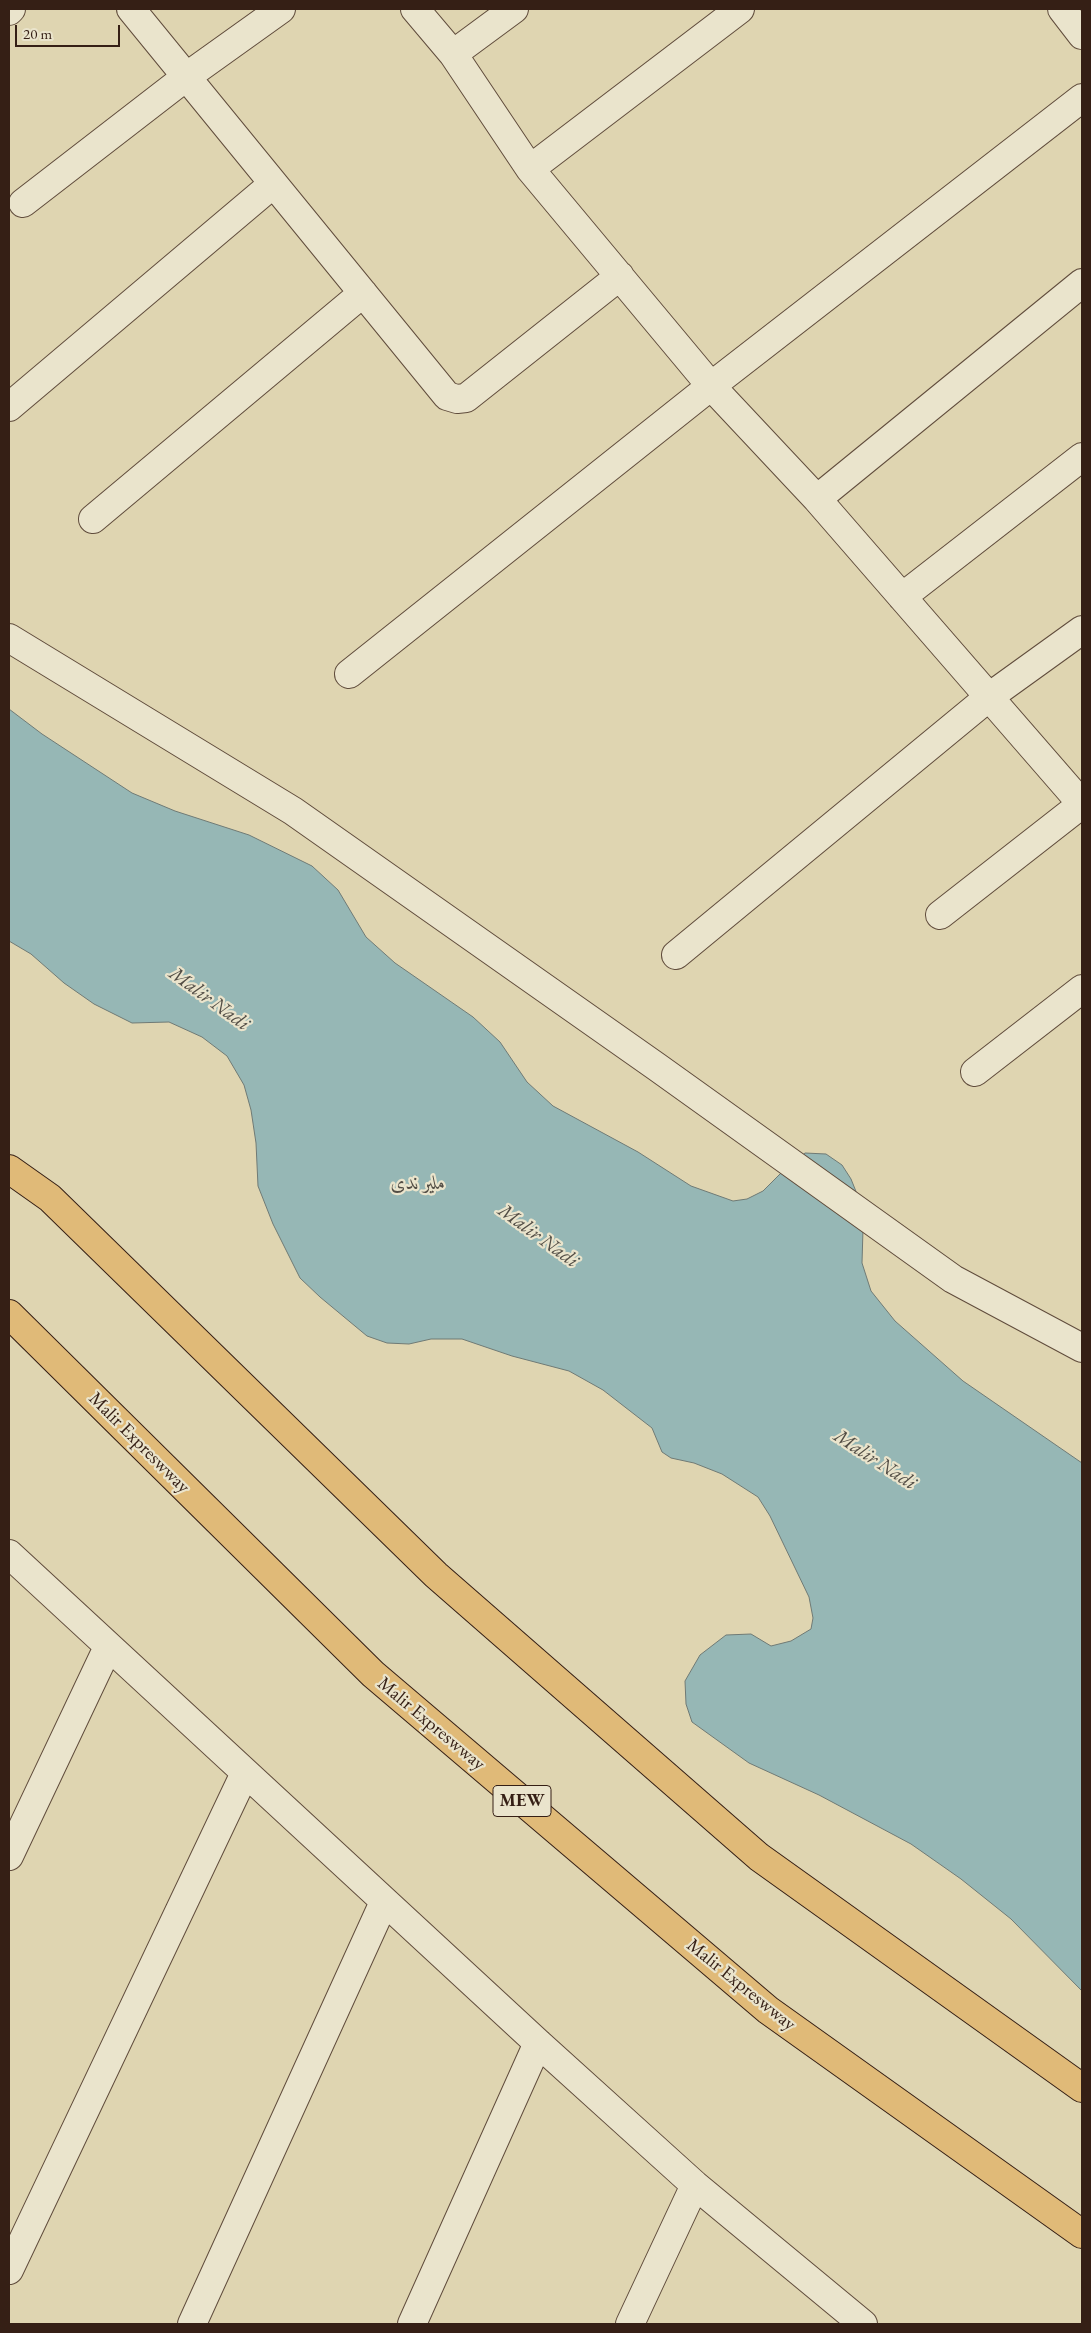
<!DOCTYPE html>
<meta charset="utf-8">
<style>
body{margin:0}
#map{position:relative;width:1091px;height:2333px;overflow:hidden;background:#dfd5b1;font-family:"EB Garamond",serif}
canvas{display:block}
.frame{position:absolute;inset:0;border:10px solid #351f15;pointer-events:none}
.scale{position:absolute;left:15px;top:25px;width:105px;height:22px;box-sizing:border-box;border:2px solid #351f15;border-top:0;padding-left:6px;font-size:15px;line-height:18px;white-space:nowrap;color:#351f15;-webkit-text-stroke:4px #eae4cc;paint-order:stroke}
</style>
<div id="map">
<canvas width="1091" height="2333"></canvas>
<div class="frame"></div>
<div class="scale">20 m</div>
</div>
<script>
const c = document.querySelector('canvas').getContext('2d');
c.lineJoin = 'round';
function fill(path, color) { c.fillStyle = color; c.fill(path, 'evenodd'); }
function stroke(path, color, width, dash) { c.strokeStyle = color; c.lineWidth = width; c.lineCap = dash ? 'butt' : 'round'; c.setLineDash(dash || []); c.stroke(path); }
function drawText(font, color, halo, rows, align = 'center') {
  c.font = font + ' "EB Garamond",Amiri,serif'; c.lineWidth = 4.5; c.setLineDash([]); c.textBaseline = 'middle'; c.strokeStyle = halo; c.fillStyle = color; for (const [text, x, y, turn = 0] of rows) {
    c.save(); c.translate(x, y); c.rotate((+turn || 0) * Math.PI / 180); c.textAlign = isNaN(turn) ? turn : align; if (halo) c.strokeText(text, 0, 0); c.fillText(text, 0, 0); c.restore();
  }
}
const water = new Path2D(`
 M9,709L42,734L132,793L175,811L249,835L312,866L338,890L366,937L395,963L473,1017L500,1042L527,1082L553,1106L638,1152L691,1186L733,1201L747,1199L763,1191L785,1169L805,1153L826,1154L842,1165L851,1179L859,1199L863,1229L862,1263L871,1291L895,1321L963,1381L1082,1463V1991L1011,1919L961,1879L911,1844L819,1795L749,1763L692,1722L686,1704L685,1681L700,1655L726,1635L751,1634L771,1646L791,1641L811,1629L813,1618L809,1597L770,1516L758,1497L722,1474L694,1463L671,1458L662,1452L652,1428L603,1390L569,1371L512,1356L462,1339H431L409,1344L387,1343L367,1336L320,1297L300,1278L273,1224L258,1186L256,1143L251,1110L244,1085L227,1056L202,1037L169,1022L132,1023L94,1004L64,983L31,954L9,941Z`);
fill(water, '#96b7b5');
stroke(water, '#6f7a75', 1);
const minor = new Path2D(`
 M131,9L447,396L457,399L466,398L620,276
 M415,9L453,54L530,169L711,386L817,499L1082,804
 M1062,9L1082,35
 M9,11L11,9
 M453,54L514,9
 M530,169L740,9
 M23,203L186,77L281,9
 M9,407L273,184
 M817,499L1082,283
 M93,519L363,293
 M902,597L1082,457
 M9,638L293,811L657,1067L953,1279L1082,1348
 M349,674L711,386L1082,98
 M940,915L1082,804
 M676,955L989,697L1082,630
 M975,1072L1082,989
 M9,1554L538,2043L695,2185L863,2324
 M9,1856L108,1647
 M9,2270L245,1773
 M192,2324L384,1902
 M412,2324L538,2043
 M630,2324L695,2185`);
const motorway = new Path2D(`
 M9,1169L50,1198L436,1575L759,1857L1082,2088
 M9,1314L373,1674L768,2010L1082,2234`);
stroke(minor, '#604c3c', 30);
stroke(motorway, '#351f15', 30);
stroke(minor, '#eae4cc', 28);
stroke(motorway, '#e0ba78', 28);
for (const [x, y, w] of [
 [522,1801,58]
]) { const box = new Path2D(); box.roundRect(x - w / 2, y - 15.5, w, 31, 4); c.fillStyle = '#eae4cc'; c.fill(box); stroke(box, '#351f15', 1); }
drawText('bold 18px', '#351f15', null, [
 ["MEW",522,1801]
]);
drawText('19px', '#351f15', '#eae4cc', [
 ["Malir Expreswway",139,1443,45],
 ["Malir Expreswway",431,1724,40],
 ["Malir Expreswway",741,1985,39]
]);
drawText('italic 20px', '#524d45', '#eae4cc', [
 ["Malir Nadi",209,999,36],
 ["ملیر ندی",418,1184],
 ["Malir Nadi",538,1236,36],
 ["Malir Nadi",875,1460,33]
]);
</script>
